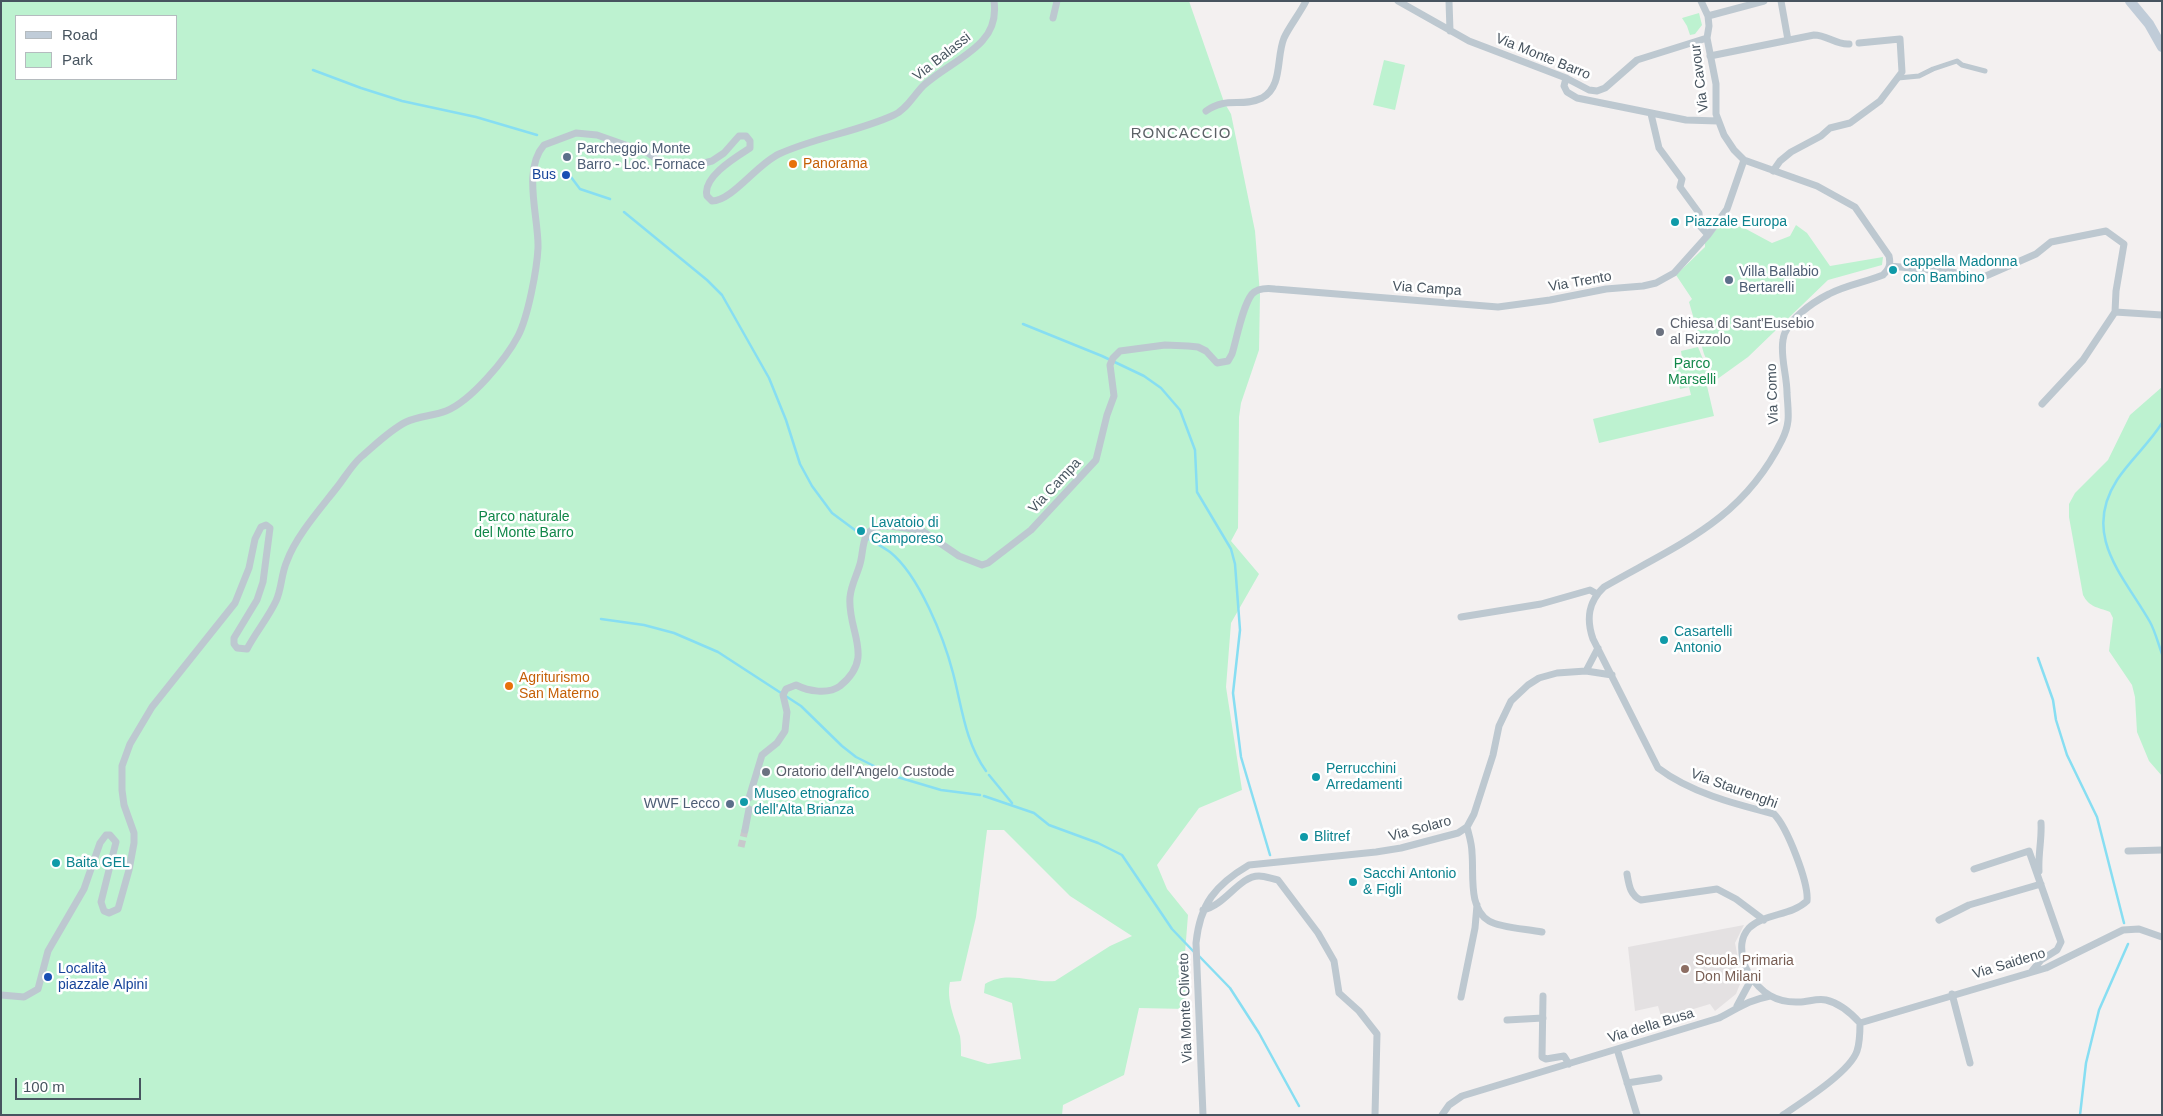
<!DOCTYPE html>
<meta charset="utf-8">
<style>
body{margin:0}
#map{position:relative;width:2163px;height:1116px;overflow:hidden;background:#f3f0f0;font-family:Helvetica,sans-serif}
canvas{display:block}
.frame{position:absolute;inset:0;border:2px solid #47545f;pointer-events:none}
.legend{position:absolute;left:15px;top:15px;width:162px;height:65px;box-sizing:border-box;background:#fff;border:1px solid #b5bbbf;margin:0;padding:6px 9px;list-style:none;font-size:15px;color:#47545f}
.legend li{display:flex;align-items:center;gap:10px;height:25px}
.legend b{width:25px;border:1px solid #b5bbbf}
.scale{position:absolute;left:15px;top:1078px;width:126px;height:22px;box-sizing:border-box;border:2px solid #47545f;border-top:0;padding-left:6px;font-size:15px;line-height:18px;white-space:nowrap;color:#47545f;-webkit-text-stroke:4px #fff;paint-order:stroke}
</style>
<div id="map">
<canvas width="2163" height="1116"></canvas>
<div class="frame"></div>
<ul class="legend">
<li><b style="height:6px;background:#c0ccd8"></b>Road</li>
<li><b style="height:14px;background:#bdf2d0"></b>Park</li>
</ul>
<div class="scale">100 m</div>
</div>
<script>
const c = document.querySelector('canvas').getContext('2d');
c.lineJoin = 'round';
function fill(path, color) { c.fillStyle = color; c.fill(path, 'evenodd'); }
function stroke(path, color, width, dash) { c.strokeStyle = color; c.lineWidth = width; c.lineCap = dash ? 'butt' : 'round'; c.setLineDash(dash || []); c.stroke(path); }
function drawText(font, color, halo, rows, align = 'center') {
  c.font = font + ' Helvetica,sans-serif'; c.lineWidth = 5; c.setLineDash([]); c.textBaseline = 'middle'; c.strokeStyle = halo; c.fillStyle = color; for (const [text, x, y, turn = 0] of rows) {
    c.save(); c.translate(x, y); c.rotate((+turn || 0) * Math.PI / 180); c.textAlign = isNaN(turn) ? turn : align; if (halo) c.strokeText(text, 0, 0); c.fillText(text, 0, 0); c.restore();
  }
}
fill(new Path2D(`
 M1744,925L1735,943L1742,979L1736,994L1715,1011L1710,1004L1687,1011L1663,1023L1658,1006L1635,1011L1628,947Z`), '#e4e1e2');
fill(new Path2D(`
 M1,1H1189L1224,102L1231,114L1255,231L1260,294L1259,350L1241,403L1239,417L1238,528L1231,541L1259,574L1231,623L1226,687L1242,790L1199,808L1157,865L1167,889L1188,915L1185,953L1186,1009L1139,1008L1124,1075L1063,1105L1062,1115H1ZM16,16H176V79H16ZM987,830H1004L1070,896L1132,936L1110,946L1055,981C1031,983 1007,970 985,984L984,993L1012,1003L1021,1059L988,1064L961,1056C961,1049 961,1042 960,1036C955,1019 946,1000 950,982L961,981L976,917Z
 M1699,13L1702,25L1695,34L1690,35L1687,26L1682,18Z
 M1384,60L1405,65L1395,110L1373,105Z
 M1723,221L1746,229L1772,243L1790,236L1796,225L1807,233L1830,266L1883,257L1882,265L1828,280L1748,357L1716,380L1704,354L1689,302L1692,299L1676,275L1705,247V243Z
 M1698,347L1709,374L1706,375L1709,385L1707,386L1714,416L1599,443L1593,419L1691,395L1689,387L1680,389L1673,360L1682,358L1681,351Z
 M2162,387V776L2149,761L2137,732L2135,697L2132,685L2109,651L2113,618L2110,612C2097,607 2089,607 2083,595L2069,517V504L2075,493L2108,460L2130,415Z`), '#bdf2d0');
stroke(new Path2D(`
 M313,70L361,88L402,101L476,117L537,135
 M571,177L580,189L610,199
 M624,212L707,280L722,295L769,378L786,420L800,464L812,486L832,513L863,536
 M1023,324L1102,356L1144,376L1161,388L1180,410L1195,450L1197,492L1231,549L1235,564L1240,630L1233,693L1241,757L1270,855
 M2162,423C2149,444 2130,460 2117,480C2081,536 2124,576 2150,622C2155,631 2158,643 2162,654
 M867,538C874,542 883,547 890,552C919,575 944,638 953,673C962,707 965,742 986,771
 M601,619L644,625L674,633L718,652L801,706L842,746L856,757L894,776L941,790L980,795
 M2038,658L2053,700L2056,720L2067,755L2097,817L2124,923
 M989,775L1012,803
 M984,796L1034,813L1049,825L1098,843L1122,855L1172,929L1195,953
 M1199,956L1230,988L1259,1033L1299,1106
 M2080,1115L2086,1063L2099,1010L2128,944`), '#87def2', 2.5);
stroke(new Path2D(`
 M741,847L745,830`), '#c8c9cc', 7, [7, 3.5]);
stroke(new Path2D(`
 M1898,78L1919,76L1933,69L1957,61L1962,65L1985,71`), '#bdc8d0', 5);
stroke(new Path2D(`
 M1398,1L1469,41L1566,78L1589,90L1597,91L1605,88L1637,60L1707,38
 M1449,1L1450,31
 M1701,1L1708,16L1709,26L1707,38L1716,84V114L1724,135L1734,150L1744,160L1817,186L1855,207L1889,256C1891,265 1889,269 1883,275C1866,282 1846,285 1829,294C1813,302 1785,321 1783,340C1780,356 1787,376 1787,393C1788,412 1791,422 1782,440C1742,521 1677,545 1604,587C1588,602 1586,619 1593,639L1658,768C1691,793 1735,804 1774,814C1787,827 1809,883 1807,901C1791,916 1765,913 1749,928C1740,938 1741,949 1743,960C1744,966 1747,970 1749,974C1761,993 1776,1003 1799,1002C1808,1002 1817,998 1826,1000C1839,1003 1851,1013 1860,1023C1860,1032 1860,1042 1857,1051C1850,1072 1802,1102 1783,1115
 M1781,1L1788,40
 M1708,16L1764,1
 M1053,18L1057,1
 M1710,56L1814,35C1827,35 1836,45 1849,44
 M1566,78L1564,86L1567,92L1577,98L1686,120L1718,121
 M1206,111C1227,96 1241,108 1262,98C1283,87 1276,57 1284,38C1289,27 1300,13 1306,1
 M1651,114L1659,148L1682,179L1680,187L1699,213L1700,226L1708,235
 M1773,171L1780,161L1791,152L1821,136L1830,128L1850,123L1880,101L1902,72L1900,39L1859,43
 M1890,266L1952,272L1979,279L2036,254L2051,242L2106,231L2124,244L2116,291L2115,312L2083,360L2042,404
 M2115,312L2162,315
 M1461,617L1541,604L1590,590L1597,594
 M1598,648L1586,671L1612,675
 M749,798L762,755L777,743L785,731L787,712L783,695L786,689L796,685C808,691 828,695 840,686C876,657 847,632 850,597C851,585 857,575 860,564C863,554 862,543 867,534L875,527L889,526L921,530L959,556L982,565L988,563L1031,530L1096,460L1107,415L1114,396L1110,365L1113,358L1120,351L1165,345L1188,346L1198,347L1206,351L1217,363L1228,361L1232,354C1237,338 1242,307 1252,294C1258,288 1267,288 1275,289L1498,307L1550,300L1606,289L1643,286L1656,283L1674,273L1708,235L1727,209L1744,160
 M1467,827C1469,835 1472,844 1472,853C1474,874 1468,909 1489,921C1501,928 1528,929 1542,932
 M745,830L749,809
 M2128,851L2162,850
 M1974,869L2029,851L2061,942L2057,950L2041,960L2032,971
 M2039,871C2038,854 2042,839 2041,823
 M1627,874C1629,885 1630,895 1641,900L1717,889L1736,899L1764,920
 M1203,910C1226,905 1239,876 1259,876C1265,876 1272,879 1278,880L1318,933L1334,961L1339,993L1359,1011L1377,1034L1375,1115
 M1939,920L1969,905L2041,884
 M1952,994L1970,1063
 M1,995L24,997L38,989L48,951L84,889L100,843L106,835H110L116,842L101,902L104,911L109,913L118,909L129,870L134,843V833L124,805L122,790V766L130,744L152,707L235,603L249,568L255,539L261,527L266,525L270,528L263,582L257,600L234,638V644L237,648L247,649C256,632 268,618 276,601C282,588 281,574 287,561C296,536 321,508 338,486C345,477 352,465 361,457C375,445 390,430 406,422C418,416 433,416 446,411C471,401 506,359 518,336C528,317 537,269 538,248C539,218 522,170 544,145L576,133L597,135L648,153L669,167L693,166L712,161L724,153L739,136H746L750,141V148C736,157 702,177 707,196L712,201C732,201 757,164 779,154C816,137 857,132 894,115C906,110 914,95 923,86C940,70 970,56 983,40C993,29 996,16 994,1
 M1543,996L1542,1057L1546,1059L1564,1056L1569,1064
 M1461,997L1475,928L1477,905
 M1737,1006L1752,978
 M1507,1020L1543,1018
 M1860,1023L2046,968L2123,930L2139,929L2162,937
 M1617,1049L1637,1115
 M1627,1083L1659,1078
 M1203,1115L1196,943C1200,904 1215,885 1249,865L1376,852L1401,848L1458,833L1467,827L1474,814L1493,755L1499,726L1511,701L1528,685L1539,678L1557,673L1586,671
 M1442,1115L1449,1105L1462,1096L1719,1018C1739,1008 1746,1001 1770,996`), '#bdc8d0', 7);
stroke(new Path2D(`
 M2130,1L2149,24L2162,47`), '#c0ccd8', 10);
for (const [x, y, r, color] of [
 [567,157,5,"#5c6f8a"],
 [793,164,5,"#e8710a"],
 [566,175,5,"#1a4fb4"],
 [1675,222,5,"#0f9aa8"],
 [1893,270,5,"#0f9aa8"],
 [1729,280,5,"#5c6f8a"],
 [1660,332,5,"#6b7280"],
 [861,531,5,"#0f9aa8"],
 [1664,640,5,"#0f9aa8"],
 [509,686,5,"#e8710a"],
 [766,772,5,"#6b7280"],
 [1316,777,5,"#0f9aa8"],
 [744,802,5,"#0f9aa8"],
 [730,804,5,"#5c6f8a"],
 [1304,837,5,"#0f9aa8"],
 [56,863,5,"#0f9aa8"],
 [1353,882,5,"#0f9aa8"],
 [1685,969,5,"#8d6e63"],
 [48,977,5,"#1a4fb4"]
]) { const dot = new Path2D(); dot.arc(x, y, r, 0, 2 * Math.PI); c.fillStyle = color; c.fill(dot); stroke(dot, '#fff', 2); }
drawText('14px', '#47545f', '#fff', [
 ["Via Balassi",942,57,-38],
 ["Via Monte Barro",1543,57,22],
 ["Via Cavour",1700,78,-97],
 ["Via Trento",1580,282,-10],
 ["Via Campa",1427,289,4],
 ["Via Como",1773,394,-92],
 ["Via Campa",1055,486,-47],
 ["Via Staurenghi",1734,789,20],
 ["Via Solaro",1420,829,-15],
 ["Via Saideno",2009,964,-17],
 ["Via Monte Oliveto",1186,1008,-92],
 ["Via della Busa",1651,1026,-17]
]);
drawText('14px', '#4e5e75', '#fff', [
 ["Parcheggio Monte",577,149],
 ["Barro - Loc. Fornace",577,165],
 ["Villa Ballabio",1739,272],
 ["Bertarelli",1739,288],
 ["WWF Lecco",720,804,"right"]
], 'left');
drawText('14px', '#c56008', '#fff', [
 ["Panorama",803,164],
 ["Agriturismo",519,678],
 ["San Materno",519,694]
], 'left');
drawText('14px', '#164399', '#fff', [
 ["Bus",556,175],
 ["Località",58,969,"left"],
 ["piazzale Alpini",58,985,"left"]
], 'right');
drawText('14px', '#0d838f', '#fff', [
 ["Piazzale Europa",1685,222],
 ["cappella Madonna",1903,262],
 ["con Bambino",1903,278],
 ["Lavatoio di",871,523],
 ["Camporeso",871,539],
 ["Casartelli",1674,632],
 ["Antonio",1674,648],
 ["Perrucchini",1326,769],
 ["Arredamenti",1326,785],
 ["Museo etnografico",754,794],
 ["dell'Alta Brianza",754,810],
 ["Blitref",1314,837],
 ["Baita GEL",66,863],
 ["Sacchi Antonio",1363,874],
 ["& Figli",1363,890]
], 'left');
drawText('14px', '#5b616d', '#fff', [
 ["Chiesa di Sant'Eusebio",1670,324],
 ["al Rizzolo",1670,340],
 ["Oratorio dell'Angelo Custode",776,772]
], 'left');
drawText('14px', '#118749', '#fff', [
 ["Parco",1692,364],
 ["Marselli",1692,380],
 ["Parco naturale",524,517],
 ["del Monte Barro",524,533]
]);
drawText('14px', '#785e54', '#fff', [
 ["Scuola Primaria",1695,961],
 ["Don Milani",1695,977]
], 'left');
c.letterSpacing = '1px';
drawText('15px', '#5c6166', '#fff', [
 ["RONCACCIO",1181,134]
]);
c.letterSpacing = '0px';
</script>
